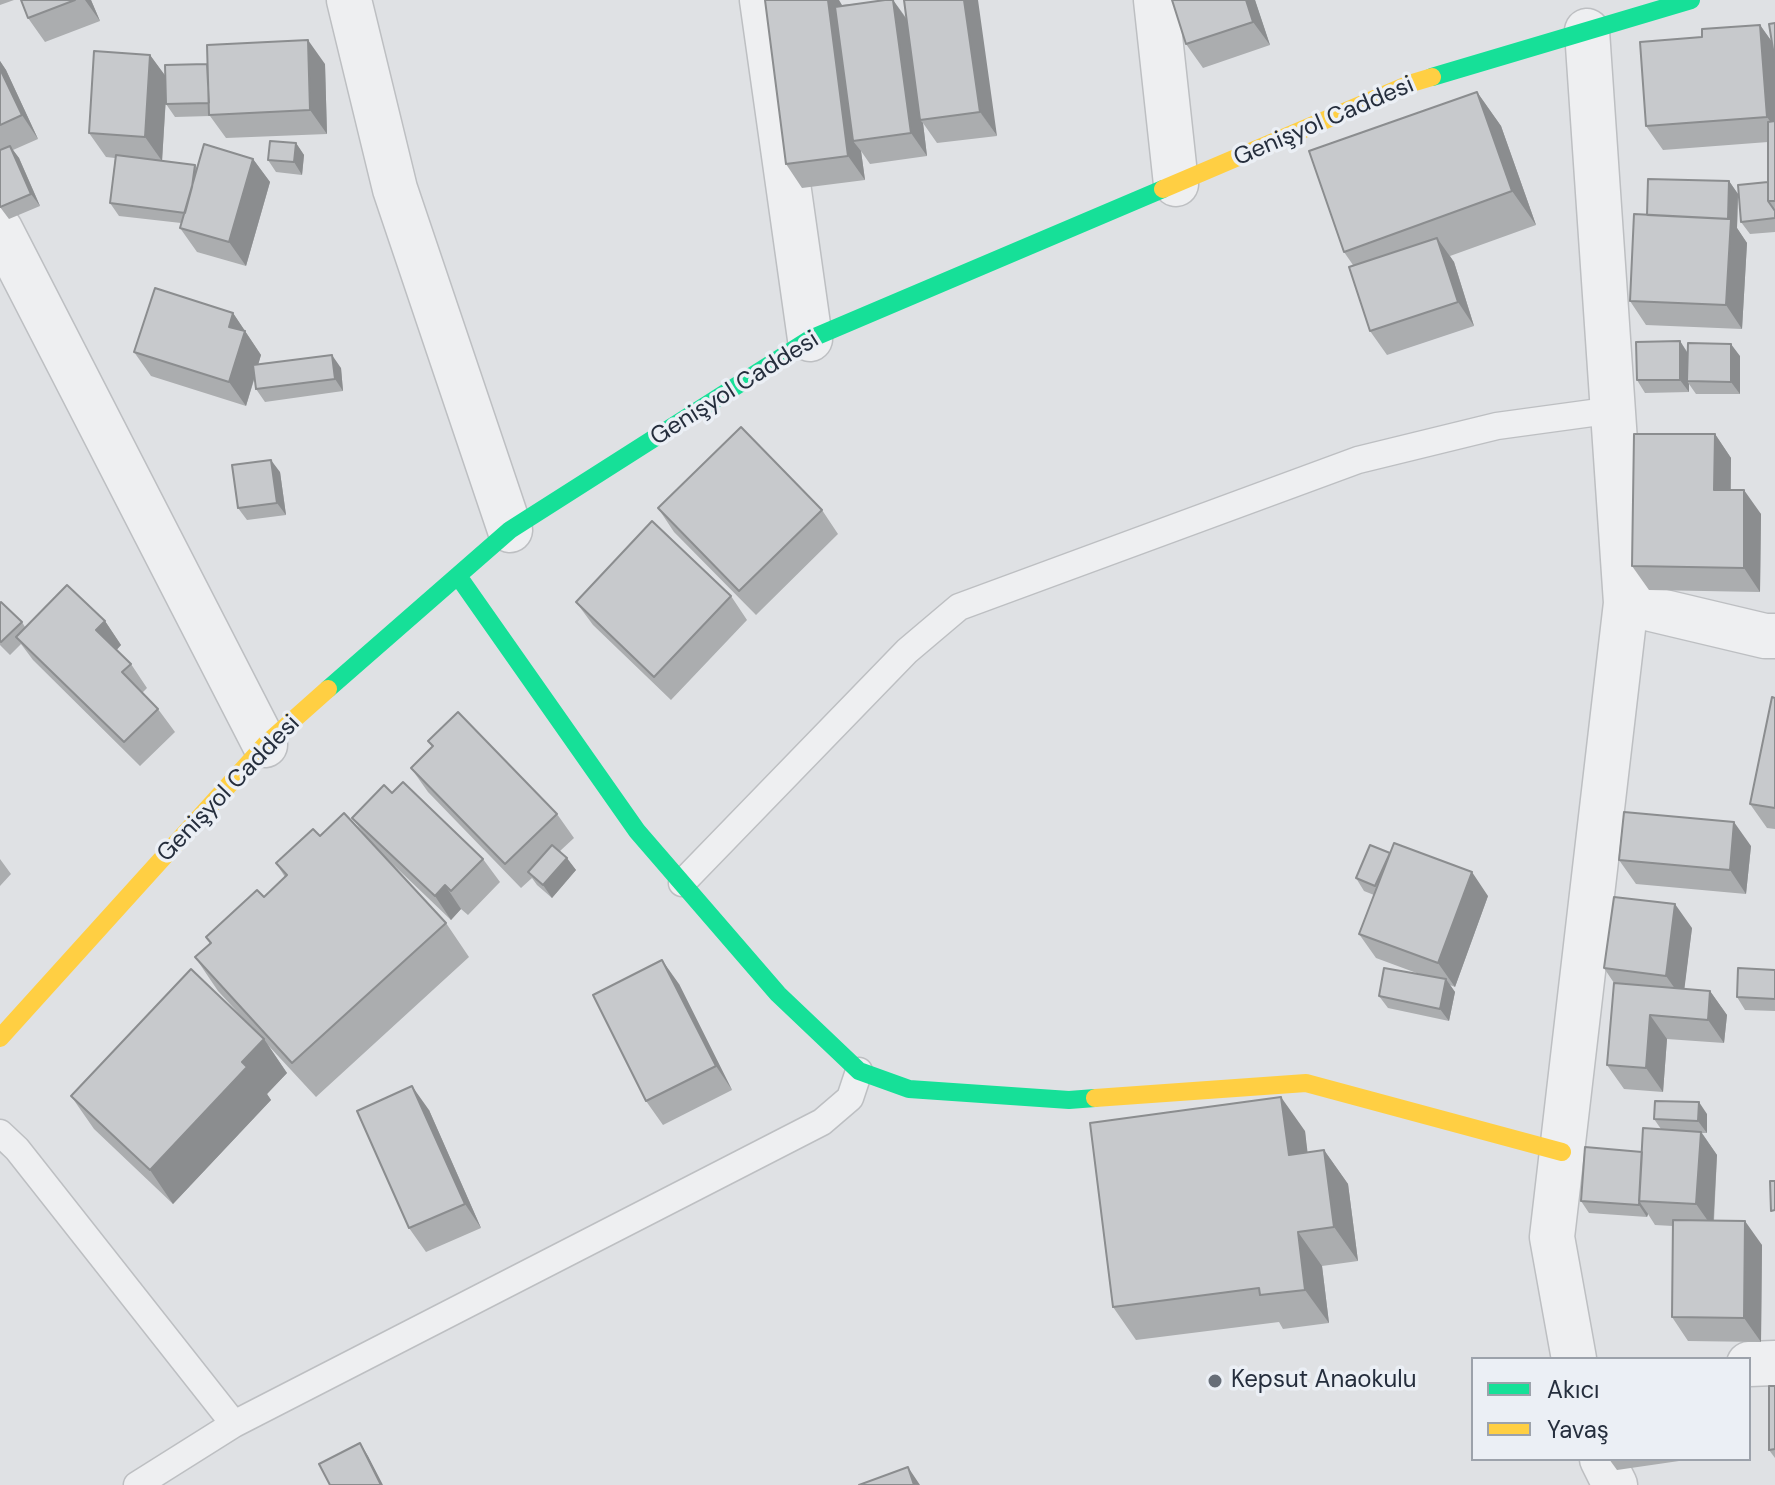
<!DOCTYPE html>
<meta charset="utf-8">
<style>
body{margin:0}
#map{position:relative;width:1775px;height:1485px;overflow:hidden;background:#dfe1e4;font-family:"DM Sans",sans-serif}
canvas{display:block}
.legend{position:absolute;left:1471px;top:1357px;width:280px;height:104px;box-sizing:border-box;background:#ebeff5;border:2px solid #9ca2ab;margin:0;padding:10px 14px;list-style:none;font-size:24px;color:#252e3d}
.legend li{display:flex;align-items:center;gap:16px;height:40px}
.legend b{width:40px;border:2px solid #9ca2ab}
</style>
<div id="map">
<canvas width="1775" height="1485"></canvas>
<ul class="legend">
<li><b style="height:10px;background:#16e098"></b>Akıcı</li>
<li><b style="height:10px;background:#ffcf43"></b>Yavaş</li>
</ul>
</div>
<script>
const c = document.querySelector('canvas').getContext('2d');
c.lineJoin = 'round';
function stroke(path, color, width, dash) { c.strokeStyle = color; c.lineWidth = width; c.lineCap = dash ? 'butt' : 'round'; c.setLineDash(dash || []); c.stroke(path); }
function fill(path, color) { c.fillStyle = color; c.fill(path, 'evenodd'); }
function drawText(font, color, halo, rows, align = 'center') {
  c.font = font + ' "DM Sans",sans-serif'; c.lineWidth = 7; c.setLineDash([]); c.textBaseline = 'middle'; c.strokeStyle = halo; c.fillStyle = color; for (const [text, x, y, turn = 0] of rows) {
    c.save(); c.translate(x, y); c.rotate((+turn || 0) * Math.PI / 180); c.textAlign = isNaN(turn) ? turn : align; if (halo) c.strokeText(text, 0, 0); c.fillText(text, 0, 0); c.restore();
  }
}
const lane = new Path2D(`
 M682,883L907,651L959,607L1358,460L1497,426L1614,410
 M0,1133L17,1149L234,1424
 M137,1485L234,1424L822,1122L850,1098L859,1071`);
const street = new Path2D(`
 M349,0L395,189L510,530
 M762,0L810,339
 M1156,0L1176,184
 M0,229L265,745
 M1626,603L1765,636H1775
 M1574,1359L1552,1237L1626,603L1587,31
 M1749,1364L1775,1363
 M1602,1459L1615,1485`);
stroke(lane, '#bdbfc2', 29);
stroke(street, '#bdbfc2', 47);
stroke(lane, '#eeeff1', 26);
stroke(street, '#eeeff1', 44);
stroke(new Path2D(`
 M1432,77L1691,0
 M458,576L637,831L778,994L859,1071L909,1089L1069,1100L1095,1098
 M328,689L510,530L810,339L1163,189`), '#16e098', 18);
stroke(new Path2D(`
 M1163,189L1412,83L1432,77
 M0,1038L265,745L328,689
 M1095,1098L1306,1083L1562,1152`), '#ffcf43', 18);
fill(new Path2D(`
 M0,0H14L0,5Z
 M21,0H91L100,21L45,42L28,18Z
 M893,0L907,19L904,0L997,136L937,143L923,123L927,156L870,164L861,151L865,180L802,188L786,164L842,5Z
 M1255,0L1270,45L1203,68L1186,44Z
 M1775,23V232L1750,234L1741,222L1768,182V142L1663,150L1646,126L1702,37L1760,25L1772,42Z
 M150,55L165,76L325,64L327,134L226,138L210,116L175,117L166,104V98L162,161L195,165L197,168L253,159L270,182L246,266L197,252L180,228L181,223L119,216L110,203L115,158L106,157L89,133Z
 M0,61L6,70L38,139L13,150L19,158L40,206L9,219L0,207Z
 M1477,92L1501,126L1536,225L1450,256L1454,262L1474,326L1387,355L1370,331L1353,265L1344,252Z
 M296,143L304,155L302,175L276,172L268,160Z
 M1729,181L1738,194L1737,228L1747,243L1742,329L1646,325L1630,301L1647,215Z
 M233,313L261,355L258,364L341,368L343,391L265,402L256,389L255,377L246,406L151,376L134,352Z
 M1680,341L1688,353L1740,356V394H1696L1689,384V392L1645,393L1637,380Z
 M1715,434L1731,458V490L1761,514L1760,592L1649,590L1632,566Z
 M280,472L286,515L247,520L238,508Z
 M658,508L822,510L838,534L756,615L674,532Z
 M731,596L747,620L671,700L593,625L576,602Z
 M0,603L22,622L25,627L105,621L121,645L116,650L131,664L147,688L142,693L158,709L175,732L140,766L33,660L21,644L10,655L0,645Z
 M1775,698V829L1767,828L1750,804Z
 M428,741L557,814L574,838L560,851L576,870L552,898L537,885L532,878L521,888L428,792L411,768L432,747Z
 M392,793L483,859L500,882L468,915L461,909L451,920L380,852L446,923L469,957L316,1097L267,1044L287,1073L267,1094L271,1100L173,1204L94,1129L71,1096L254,1030L218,991L195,957L210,943L206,937L264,897L285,877L276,863L320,836L365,835L352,818Z
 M1751,846L1746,894L1636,884L1619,860Z
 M0,859L11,874L0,886Z
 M1356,878L1488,896L1455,987L1450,985L1455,992L1449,1021L1388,1008L1379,996L1422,975L1376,958L1359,934L1374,895L1364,891Z
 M1692,928L1684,989L1710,991L1727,1015L1724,1043L1667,1039L1663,1092L1624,1089L1607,1065L1614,983L1604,968Z
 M1775,970V1011L1745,1010L1737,997Z
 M679,984L732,1090L663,1125L646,1101Z
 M429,1110L481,1228L426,1252L409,1228Z
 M1707,1114V1133H1702L1717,1155L1714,1221L1762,1245L1761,1342L1688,1341L1672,1317L1673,1226L1655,1225L1648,1214L1647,1217L1589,1213L1581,1201L1642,1152L1661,1129L1654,1119Z
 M1305,1131L1307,1153L1324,1150L1348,1184L1358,1261L1322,1266L1329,1323L1283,1329L1279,1322L1136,1340L1113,1307Z
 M1775,1386V1458L1769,1450Z
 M1609,1459H1679V1461L1617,1470Z`), '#abadaf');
fill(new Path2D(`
 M85,0H91L100,21Z
 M828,0H839L842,5L859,140L853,141L861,151L865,180L848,156Z
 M893,0L909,23L920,120L923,123L927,156L911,133Z
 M964,0H978L997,136L980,112Z
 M1246,0H1255L1270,45L1253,22Z
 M1760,25L1775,46V128L1767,117Z
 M308,40L325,64L327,134L310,110Z
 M150,55L167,78L162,161L145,137Z
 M0,61L6,70L38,139L22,115L0,69Z
 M1477,92L1501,126L1536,225L1512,191Z
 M296,143L304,155L302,175L294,162Z
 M10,146L19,158L40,206L31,194Z
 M253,159L270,182L246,266L229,242Z
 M1729,181L1738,194L1737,228L1747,243L1742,329L1726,305Z
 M1437,238L1454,262L1474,326L1458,302Z
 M233,313L261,355L246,406L229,382V327Z
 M1680,341L1688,354L1687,381L1689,384V392L1680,380Z
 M1731,344L1740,356V394L1731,382Z
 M332,355L341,368L343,391L335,379Z
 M1715,434L1731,458L1730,514L1714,490Z
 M271,460L280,472L286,515L277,503Z
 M1744,490L1761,514L1760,592L1744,568Z
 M105,621L121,645L113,654L96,630Z
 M1734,822L1751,846L1746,894L1730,870Z
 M567,858L576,870L552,898L543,885Z
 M1472,872L1488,896L1455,987L1438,963Z
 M445,885L461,909L451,920L435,896Z
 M1675,904L1692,928L1683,1000L1666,976Z
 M662,960L679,984L732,1090L716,1066Z
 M1446,979L1455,992L1449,1021L1440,1009Z
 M1710,991L1727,1015L1724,1043L1708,1020Z
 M1650,1015L1667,1039L1663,1092L1646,1068Z
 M264,1039L287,1073L267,1094L271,1100L173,1204L150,1170L242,1062Z
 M412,1086L429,1110L481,1228L465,1204Z
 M1281,1097L1305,1131L1312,1189L1289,1155Z
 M1699,1102L1707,1114V1133L1698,1121Z
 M1701,1132L1717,1155L1713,1228L1696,1204Z
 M1324,1150L1348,1184L1358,1261L1334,1227Z
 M1639,1201L1648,1214L1647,1217L1639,1205Z
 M1745,1221L1762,1245L1761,1342L1744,1318Z
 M1298,1232L1322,1266L1329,1323L1305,1290Z
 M360,1443L368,1456L383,1485H381Z
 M908,1467L920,1485H914Z`), '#8b8d8f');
const building = new Path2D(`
 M21,0H75L28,18Z
 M765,0H828L848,156L786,164Z
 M885,0H893L911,133L853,141L835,7Z
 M904,0H964L980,112L920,120Z
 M1172,0H1246L1253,22L1186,44Z
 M1775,23V62L1769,24Z
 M1760,25L1767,117L1646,126L1640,42L1702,37V29Z
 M308,40L310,110L209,115L207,45Z
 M94,51L150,55L145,137L89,133Z
 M207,64L209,103L166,104L165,65Z
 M0,69L22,115L0,125Z
 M1477,92L1512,191L1344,252L1309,151Z
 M1775,121V201H1768V122Z
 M270,141L296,143L294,162L268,160Z
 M204,144L253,159L229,242L180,228Z
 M10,146L31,194L0,207V150Z
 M116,155L195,165L192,187L185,213L110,203Z
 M1648,179L1729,181L1728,219L1647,215Z
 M1768,182V201L1775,211V218L1741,222L1738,185Z
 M1634,214L1731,219L1726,305L1630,301Z
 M1437,238L1458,302L1370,331L1349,267Z
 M155,288L233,313L229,327L245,331L229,382L134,352Z
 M1680,341V380H1637L1636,342Z
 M1688,343L1731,344V382L1687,381Z
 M332,355L335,379L256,389L253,365Z
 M741,427L822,510L739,591L658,508Z
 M1634,434H1715L1714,490H1744V568L1632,566Z
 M271,460L277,503L238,508L232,465Z
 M652,521L731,596L654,677L576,602Z
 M67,585L105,621L96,630L131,664L122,672L158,709L124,742L16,637Z
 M1,602L22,622L1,642L0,641V603Z
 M1772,697L1775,698V808L1750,804Z
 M458,712L557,814L505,864L411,768L433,746L428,741Z
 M403,782L483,859L451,891L445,885L435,896L352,818L384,785L392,793Z
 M1624,812L1734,822L1730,870L1619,860Z
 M344,813L446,923L292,1063L195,957L211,943L206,937L257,890L264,897L287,875L276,863L313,829L320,836Z
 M1394,843L1472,872L1438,963L1359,934Z
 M552,845L567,858L543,885L528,872Z
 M1370,845L1390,853L1375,886L1356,878Z
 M1614,897L1675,904L1666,976L1604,968Z
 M662,960L716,1066L646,1101L593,995Z
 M1384,968L1446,979L1440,1009L1379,996Z
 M1738,968L1775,970V999L1737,997Z
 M191,969L264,1039L242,1062L247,1067L150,1170L71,1096Z
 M1614,983L1710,991L1708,1020L1650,1015L1646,1068L1607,1065Z
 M412,1086L465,1204L409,1228L357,1111Z
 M1281,1097L1289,1155L1324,1150L1334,1227L1298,1232L1305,1290L1260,1295L1259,1288L1113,1307L1090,1123Z
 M1655,1101L1699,1102L1698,1121L1654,1119Z
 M1643,1128L1701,1132L1696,1204L1639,1201Z
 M1585,1147L1642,1152L1639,1205L1581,1201Z
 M1770,1181H1775V1210L1771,1211Z
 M1673,1220L1745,1221L1744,1318L1672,1317Z
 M1769,1386H1775V1449L1769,1450Z
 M360,1443L381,1485H330L319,1464Z
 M908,1467L914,1485H859Z`);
fill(building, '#c7c9cc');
stroke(building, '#8b8d8f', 2);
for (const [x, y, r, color] of [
 [1215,1381,8,"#666d77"]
]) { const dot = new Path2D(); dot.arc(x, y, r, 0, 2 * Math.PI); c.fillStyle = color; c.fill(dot); stroke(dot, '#ebeff5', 3); }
drawText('24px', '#252e3d', '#ebeff5', [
 ["Genişyol Caddesi",1324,122,-23],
 ["Genişyol Caddesi",735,389,-32],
 ["Genişyol Caddesi",229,789,-46]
]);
drawText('24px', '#252e3d', '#ebeff5', [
 ["Kepsut Anaokulu",1231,1381]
], 'left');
</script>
